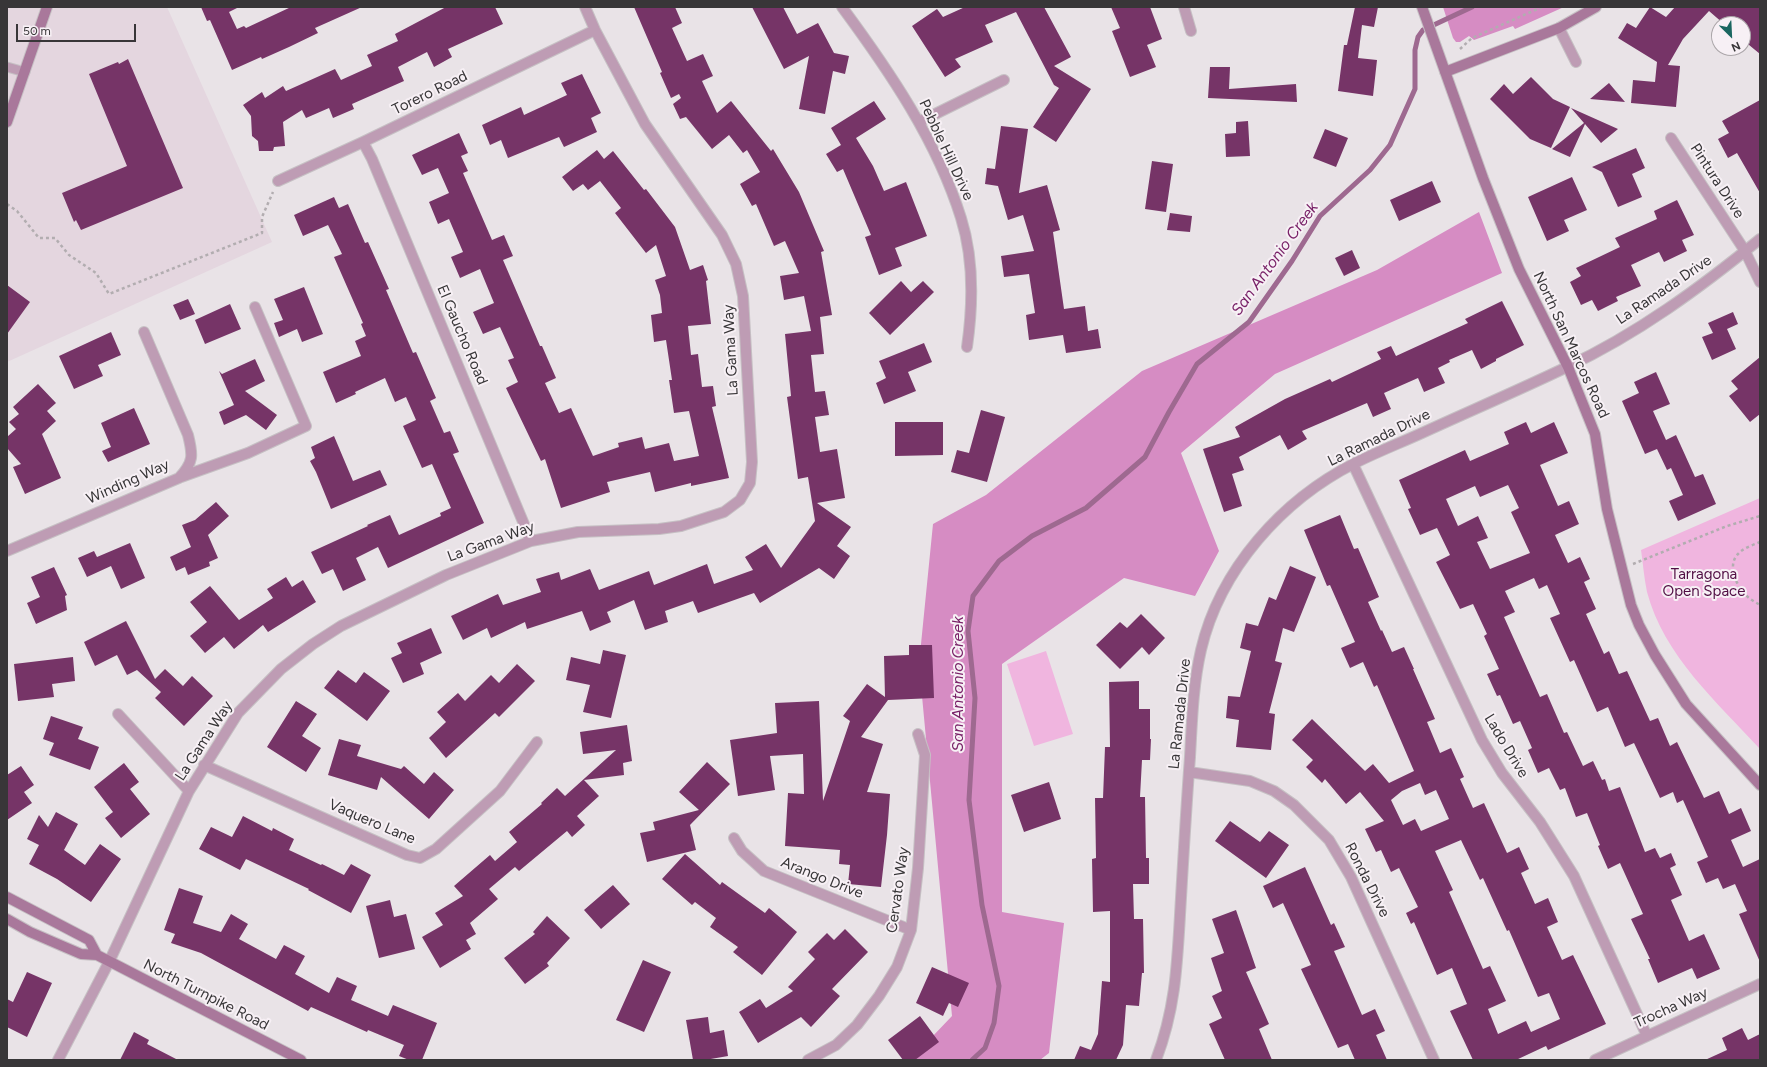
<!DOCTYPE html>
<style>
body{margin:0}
#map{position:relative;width:1767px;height:1067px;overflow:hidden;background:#e9e3e7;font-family:Figtree,sans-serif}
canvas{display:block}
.frame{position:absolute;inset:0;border:8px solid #383638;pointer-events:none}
.north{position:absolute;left:1711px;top:16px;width:40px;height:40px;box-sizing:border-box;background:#f7f0f5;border:1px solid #aba6a9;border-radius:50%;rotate:156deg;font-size:11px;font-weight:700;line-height:16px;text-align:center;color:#383638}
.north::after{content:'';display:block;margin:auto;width:14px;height:18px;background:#1a6660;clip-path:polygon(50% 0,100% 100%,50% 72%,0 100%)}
.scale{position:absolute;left:16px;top:24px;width:120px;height:18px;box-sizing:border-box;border:2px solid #383638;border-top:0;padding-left:5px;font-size:12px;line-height:14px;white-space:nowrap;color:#383638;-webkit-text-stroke:3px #f7f0f5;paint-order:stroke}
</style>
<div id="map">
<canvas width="1767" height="1067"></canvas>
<div class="frame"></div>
<div class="north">N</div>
<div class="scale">50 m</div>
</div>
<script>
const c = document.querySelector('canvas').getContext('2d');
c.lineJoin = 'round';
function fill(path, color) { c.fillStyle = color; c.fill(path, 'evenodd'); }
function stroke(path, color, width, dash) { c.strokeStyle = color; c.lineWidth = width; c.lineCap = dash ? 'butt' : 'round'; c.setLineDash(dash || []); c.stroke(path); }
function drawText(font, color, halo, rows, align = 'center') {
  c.font = font + ' Figtree,sans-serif'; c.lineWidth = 4; c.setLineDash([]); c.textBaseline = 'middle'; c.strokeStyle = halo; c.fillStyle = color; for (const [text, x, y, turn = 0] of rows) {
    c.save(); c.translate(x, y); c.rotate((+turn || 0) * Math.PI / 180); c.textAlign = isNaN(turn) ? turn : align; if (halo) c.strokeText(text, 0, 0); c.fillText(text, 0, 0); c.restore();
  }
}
fill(new Path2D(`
 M7,7H167L272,242L7,362Z`), '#e4d6df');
fill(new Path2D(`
 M1760,498V749C1717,702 1664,656 1647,592C1644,578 1643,563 1641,550Z
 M1046,651L1073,734L1034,746L1007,664Z`), '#f0b5df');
fill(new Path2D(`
 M1443,7H1564L1515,29L1513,26L1474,40L1469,36L1460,42H1456L1453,38Z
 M1479,212L1502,273L1275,374L1181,453L1219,551L1195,596L1124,578L1002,664V912L1064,923L1049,1053L1040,1060H910L952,1016L919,664L933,524L986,495L1142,371L1377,270Z`), '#d68cc3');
stroke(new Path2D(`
 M972,1060L985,1048L994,1023L999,986L982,905L969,800L975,698L968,631L973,596L999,561L1032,536L1086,508L1145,457L1169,412L1197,364L1249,322L1292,261L1320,216L1370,170L1390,145L1415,89V50L1418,37L1423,30L1472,7`), '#9e6990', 5);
fill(new Path2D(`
 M201,7H239L229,12L237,29L244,26L246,28L291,7H362L315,28L318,33L289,47L262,59L261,57L232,70L210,20L207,21Z
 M446,7H495L503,24L448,49L452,57L434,67L427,52L398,67L404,81L352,104L354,109L333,118L329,108L306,118L302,110L283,122L285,146L274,147L273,151H259L258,141L252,136L251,116L243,105L262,92L265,98L283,86L286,91L335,69L341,80L372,66L367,55L398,41L395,34Z
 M634,7H675L682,23L672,28L687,61L703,54L713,76L702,81L717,113L731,101L771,151L773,149L799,192L824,251L821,252L832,315L820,317L824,354L811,355L815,392L825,391L829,415L815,417L820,452L837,449L845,498L817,503L851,527L837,546L850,556L834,579L819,568L760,603L754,593L698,613L693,601L665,611L668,622L645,630L634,600L607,612L611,622L590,631L582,611L527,629L525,622L491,638L487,628L463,640L451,616L498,594L503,605L541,592L536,579L559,572L561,580L590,569L599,590L649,571L654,585L707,564L714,584L753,570L745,557L766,544L781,568L815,521L808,477L798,479L787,397L791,396L785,334L811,331L804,296L784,300L780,276L799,273L785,241L774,246L756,204L752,206L740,184L760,172L747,150L743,153L729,135L712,149L686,117L680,119L673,104L681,98L679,94L671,98L660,73L662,72Z
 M752,7H783L797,34L818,23L834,53L849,56L845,74L833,71L825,114L799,109L809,56L784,69Z
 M965,7H1044L1071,57L1054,66L1091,89L1056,142L1033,127L1059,88L1054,85L1016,12L985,25L993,42L955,59L961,67L945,77L912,26L937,9L943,17Z
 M1111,7H1150L1162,39L1147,45L1156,67L1130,77L1112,31L1120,28Z
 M1355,7H1378L1374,27L1362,25L1358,58L1377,60L1373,96L1338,91L1344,45H1347Z
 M1650,7L1666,17L1675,7H1760V54L1743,40V24H1724L1709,11L1683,39L1668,65L1680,66L1676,107L1631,103L1633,80L1655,82L1657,62L1618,38L1627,23L1636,28Z
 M128,59L183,188L81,230L76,220L74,222L62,193L127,166L89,74L118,62L119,64Z
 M1210,67H1230L1229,89L1296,84L1297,102L1208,98Z
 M582,74L601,113L591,118L597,132L564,147L559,137L508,158L501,140L490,145L482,125L521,107L524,115L567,95L561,83Z
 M1531,77L1553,99L1570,107L1551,148L1530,139L1490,99L1504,84L1513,94Z
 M1609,83L1625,102L1590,99Z
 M1760,100V193L1737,153L1728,158L1718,139L1729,133L1722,121Z
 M874,101L886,119L856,138L873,166L884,191L906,182L927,236L895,248L902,266L879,275L865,237L871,235L843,169L837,172L826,154L841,145L831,128Z
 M1571,108L1618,129L1601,143L1585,124L1570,157L1552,149L1584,123Z
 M1248,121L1250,156L1226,157L1225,134L1236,133V122Z
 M1001,126L1028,129L1019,193L1047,185L1060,230L1053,232L1064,309L1085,306L1088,331L1098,329L1101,348L1066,353L1063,335L1029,340L1026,315L1035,313L1029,274L1004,277L1001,256L1034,251L1023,215L1008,220L998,186L985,184L987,168L995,169Z
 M1325,129L1348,138L1336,167L1313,158Z
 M459,133L468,153L461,156L468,171L463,173L492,240L504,235L513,256L503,260L540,346H542L556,378L545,383L559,413L571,408L593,456L619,447L618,443L642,437L645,449L669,443L674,461L699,456L689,411L674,413L669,380H672L666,340L654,342L651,315L662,313L660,295L655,280L666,276L656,245L646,253L615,213L621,208L600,181L588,190L583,184L573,191L562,177L597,150L604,159L613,151L644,190L646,189L675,227L690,270L703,265L708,280L706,281L711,324L688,326L691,355L698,354L702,387L713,386L716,406L712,407L729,478L691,486V483L655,492L650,472L607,482L610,492L561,508L545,459L541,461L506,388L518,382L508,360L514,358L500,327L483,334L473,312L494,303L480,269L460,278L451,257L463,252L449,219L438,224L429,202L449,193L438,168L422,175L412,155Z
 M1636,148L1645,168L1632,174L1642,197L1618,207L1602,172L1592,167Z
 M1152,161L1173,164L1166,212L1145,209Z
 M1572,177L1587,210L1564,220L1569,231L1547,241L1528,197Z
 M1432,181L1441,202L1399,221L1390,200Z
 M334,197L339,208L348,204L365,243L368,242L389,289L386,290L413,353L416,352L436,398L430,401L444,433L450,431L459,452L453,454L484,523L388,568L378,547L356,558L366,580L343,591L333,569L322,574L311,552L368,526L367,525L390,515L399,535L441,516L440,513L451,508L432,464L422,468L403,426L416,420L406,397L395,402L385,378L355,392L356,394L336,403L323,372L361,356L355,341L366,336L361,324L363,323L334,257L342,254L328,225L303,236L294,215Z
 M1677,200L1694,235L1682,240L1687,251L1664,262L1659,252L1631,265L1641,286L1616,297L1618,301L1598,311L1592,300L1581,305L1570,282L1581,276L1576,268L1620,247L1615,238L1657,219L1654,211Z
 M1170,213L1192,216L1190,232L1167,230Z
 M1352,250L1360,268L1344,276L1335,258Z
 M901,281L911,292L923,281L934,292L890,335L869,313Z
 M7,285L30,302L7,334Z
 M304,287L323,334L302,342L297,329L279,337L274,323L283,320L274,299Z
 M188,299L195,314L180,320L173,305Z
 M1502,301L1524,345L1496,359V361L1481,369L1472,350L1449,360L1450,362L1438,368L1445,383L1424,392L1418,378L1384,393L1391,409L1373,417L1367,403L1302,431L1307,439L1288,450L1280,435L1239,457L1244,470L1232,474L1242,506L1224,512L1203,449L1240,437L1235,427L1285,399L1330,379L1332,382L1381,359L1377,352L1391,346L1396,356L1468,323L1465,319Z
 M230,304L241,329L205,344L195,320Z
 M1733,312L1738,324L1727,329L1736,349L1712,360L1702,337L1713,333L1708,323Z
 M111,332L121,355L98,365L103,376L74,389L59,356Z
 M924,343L932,362L908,372L916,391L884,404L876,383L886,378L879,361Z
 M1760,357V414L1750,422L1729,396L1738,389L1731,381Z
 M255,359L265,381L245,391L277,415L266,430L246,415L224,425L219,412L234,405L219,371L222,374Z
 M1656,372L1670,404L1653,411L1666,440L1676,435L1695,477L1703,474L1716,504L1678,521L1669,501L1683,495L1671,468L1667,470L1657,449L1645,454L1622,401L1639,393L1634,382Z
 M38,384L56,403L47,411L56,421L42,434L61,478L25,494L13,467L21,464L7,448V437L16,429L9,422L19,414L13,407Z
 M134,408L150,444L108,462L102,451L111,447L101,423Z
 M981,410L1005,417L987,482L951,472L957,450L969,453Z
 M895,422H943V455L895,456Z
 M1526,422L1531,433L1554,422L1568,453L1540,465L1558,506L1569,501L1579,524L1555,535L1568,563L1580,557L1590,579L1584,582L1596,609L1586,614L1604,654L1609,651L1619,674L1627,671L1650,721L1658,718L1670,746L1677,742L1704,798L1719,791L1729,814L1741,808L1751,831L1731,840L1743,867L1760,859V962L1739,914L1747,911L1735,884L1723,889L1718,878L1706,883L1697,862L1708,857L1683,800L1677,803L1673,792L1660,798L1634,743L1625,747L1608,707L1597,712L1574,660L1570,662L1550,618L1560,614L1547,585L1539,589L1534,578L1505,591L1515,612L1504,617L1540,697L1547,694L1564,733L1567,732L1583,766L1593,761L1602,780L1605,779L1609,791L1620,787L1645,852L1655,848L1660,858L1671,853L1676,865L1670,868L1682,895L1671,900L1689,941L1704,934L1720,969L1697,979L1692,968L1658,983L1648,959H1650L1631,919L1643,914L1620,863L1608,869L1598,846L1600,845L1587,813L1576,817L1565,788L1560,790L1549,768L1538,773L1528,750L1532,748L1520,721L1513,724L1500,695L1497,696L1487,674L1499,669L1484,636L1487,634L1473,604L1460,609L1436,562L1450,555L1437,528L1420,535L1408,509L1411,508L1399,480L1465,450L1470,461L1509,444L1504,432ZM1508,485L1519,508L1511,512L1530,553L1490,569L1477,542L1488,538L1478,516L1458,526L1446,499L1475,486L1480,497Z
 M334,436L353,481L380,470L387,485L331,509L316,472L310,461L315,458L311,447Z
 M216,502L229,516L208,535L218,558L209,562L210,566L188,575L185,567L176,571L170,557L191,547L182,525L195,520Z
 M1340,515L1354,549L1358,548L1379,597L1368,602L1381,631L1382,630L1392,652L1404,647L1414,669H1413L1435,719L1427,722L1440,753L1451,748L1464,777L1460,779L1473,808L1484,803L1507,853L1519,847L1529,869L1521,873L1535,904L1548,898L1558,922L1547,927L1562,960L1573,955L1606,1024L1548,1050L1546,1046L1516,1060H1473L1450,1011L1467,1004L1452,968L1437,975L1414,922L1411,924L1406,913L1418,907L1399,868L1391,872L1381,850L1376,852L1365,829L1384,821L1360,792L1346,804L1325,779L1322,783L1306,767L1313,760L1292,740L1312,719L1365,771L1373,764L1389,783L1414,771L1377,685L1374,687L1363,662L1350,668L1341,648L1355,642L1330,585L1327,586L1304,530ZM1420,783L1425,795L1436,790L1449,819L1421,831L1415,819L1403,825L1391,800L1402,791ZM1461,840L1480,880L1483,878L1507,931L1509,930L1538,997L1549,993L1560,1019L1531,1032L1526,1021L1498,1034L1488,1009L1506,1001L1490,966L1483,969L1449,892L1453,890L1435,851Z
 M130,543L145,578L121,589L111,566L87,577L78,558L94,551L97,557Z
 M1290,566L1316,577L1294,632L1283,628L1275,661L1282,663L1269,713L1275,714L1271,750L1236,747L1239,720L1226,718L1228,696L1240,697L1251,651L1240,648L1246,623L1258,626L1269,597L1276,600Z
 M54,567L67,595L65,596L67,610L36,624L27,603L40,597L31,577Z
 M286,577L292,587L303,580L316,602L268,632L263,625L234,649L224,637L205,653L190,636L207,622L190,602L210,586L239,620L273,598L267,589Z
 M1141,614L1165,638L1149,655L1142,647L1120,669L1096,645L1120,622L1127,628Z
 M126,621L155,679L165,669L183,686L192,676L213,696L184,726L155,698L161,692L137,670L127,675L117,655L95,666L84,642Z
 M431,628L442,653L420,663L424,674L403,683L391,658L402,653L397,643Z
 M909,645H932L934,698L888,700L861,737L883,744L867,792L890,794L887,835L881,887L848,884L850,865L839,864L840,850L785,846L788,793L804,794L803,754L770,756L775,790L738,796L730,740L777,733L775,703L819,701L823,801L850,721L843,716L867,684L885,697L884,656L909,655Z
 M603,650L626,655L611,718L583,712L590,685L566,680L571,657L600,664Z
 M73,657L75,681L52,684L54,697L18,701L14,664Z
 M517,664L535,681L499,717L495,713L446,758L429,738L446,722L437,712L458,693L465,701L491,675L499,683Z
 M338,670L356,683L364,672L390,691L367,721L324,688Z
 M1139,681V709H1150V739H1151L1150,760H1142L1140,797H1145L1146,858H1149V884H1133L1134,919H1143L1144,973H1142L1139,1006L1126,1005L1123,1045L1116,1060H1074L1080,1046L1091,1050L1098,1034L1102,981L1110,982V911L1093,912L1092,859L1096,858L1095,798H1103L1105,747H1110L1109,682Z
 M296,701L317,714L302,736L321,748L306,772L267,747Z
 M51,716L83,727L78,739L99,747L90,770L49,755L54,743L43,739Z
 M627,725L632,761L623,763L624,775L584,780L599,796L577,816L585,825L572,837L567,831L519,871L515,867L489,889L498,899L470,923L476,934L466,940L471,949L440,968L422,937L443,925L435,913L463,896L454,886L490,855L495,861L517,842L509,832L542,804L541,803L557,788L565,796L616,750L583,754L580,732Z
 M339,739L361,745L357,756L401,769L404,766L424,784L434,772L454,790L429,819L381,777L377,790L328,775Z
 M707,762L730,784L690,825L696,850L647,862L640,833L655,830L653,822L699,810L679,792Z
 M124,763L139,782L130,789L150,814L121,838L105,818L113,812L94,787Z
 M21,766L34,785L24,792L32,803L7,820V775Z
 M1049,782L1061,819L1024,832L1011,795Z
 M56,812L78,824L64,850L85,865L100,844L121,859L91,902L57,879L29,864L39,845L27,839L39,815L48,827Z
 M243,816L272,831L273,828L294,839L289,850L321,865L322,864L344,875L351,864L371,875L351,913L308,890L309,889L246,859L240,870L199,849L211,827L232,837Z
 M1230,821L1260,842L1269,831L1289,845L1266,878L1215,841Z
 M685,854L720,885L722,882L765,913L769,908L797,932L762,975L733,952L738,947L710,927L716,918L695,902L692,905L662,879Z
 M1305,867L1331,925L1334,923L1345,947L1334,951L1362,1015L1375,1009L1385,1031L1376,1035L1387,1060H1355L1348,1044L1338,1048L1301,969L1311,965L1283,903L1273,908L1263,886Z
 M613,885L630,904L601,929L584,910Z
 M179,888L203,896L193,923L221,932L231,914L248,924L239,939L276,959L284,945L305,956L295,974L329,993L337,977L357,986L351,1000L388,1016L393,1005L437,1023L422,1060H409L399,1056L404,1045L368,1030L367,1032L311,1007L308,1011L201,953L171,943L175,934L164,930Z
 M390,900L394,917L406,914L415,949L379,958L366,906Z
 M1236,910L1256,968L1246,972L1269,1024L1259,1029L1272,1060H1225L1209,1024L1222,1018L1212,996L1222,991L1211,958L1224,953L1212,919Z
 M547,916L570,938L547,963L549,966L525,984L504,958L535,934L533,932Z
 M845,929L868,952L832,989L840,996L811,1027L801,1017L758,1043L739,1012L760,999L766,1008L793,991L788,987L815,959L808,952L827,933L834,940Z
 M643,960L671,972L644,1032L616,1020Z
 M932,967L969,983L958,1007L949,1003L943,1016L916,1003Z
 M27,972L52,983L27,1037L7,1027V999L13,1002Z
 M920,1016L939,1042L915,1060H903L888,1040Z
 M708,1017L710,1033L724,1030L728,1056L705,1060H693L686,1020Z
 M1742,1028L1748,1040L1760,1034V1060H1705L1727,1050L1722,1038Z
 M134,1032L149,1040L147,1044L178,1060H120Z`), '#763467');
const lane = new Path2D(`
 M7,67L25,72`);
const street = new Path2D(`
 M842,7C890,72 937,141 961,218C974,259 973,305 967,347
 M1184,7L1191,31
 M1559,28L1576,62
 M919,122L1004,80
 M1671,138L1745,251L1760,282
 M363,142L372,159L531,541
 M278,181L363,142L595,30
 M1353,464L1482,740L1502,773L1540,822L1574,876L1647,1036
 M181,477L248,453L306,426L255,307
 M7,551L179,478C194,462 193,455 188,435L144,332
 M118,714L189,791
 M204,765L407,855L420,858L436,849L500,791L537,742
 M1189,772L1250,781L1274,791L1294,805L1329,840L1351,877L1434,1060
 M734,838L742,851L764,871L911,930
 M58,1060L109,962L189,791L238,713L281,669L313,644L341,626L446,575L531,541L578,532L659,529L681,526L724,512L740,500L750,483L752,462L743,296L736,264L722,235L645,124L595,30L585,7
 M808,1060L836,1045L857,1025L879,996L897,967L911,930L918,868L925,755L918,734
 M1156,1060C1175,1010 1177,968 1180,915C1183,863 1186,810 1190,757C1192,721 1193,685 1201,650C1220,569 1282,500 1355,463C1377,452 1400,443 1422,433C1470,411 1519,390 1567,367C1637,334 1700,288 1760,239
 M1595,1060L1760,984`);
const secondary = new Path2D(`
 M1422,7L1483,178L1519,269L1568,367L1595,434L1607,509L1631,605L1639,625L1655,655L1686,704L1760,785
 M1445,72L1559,28L1596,7
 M7,122L47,7
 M7,897L89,940L97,955
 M7,919L30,932L81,954L97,955L301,1060`);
stroke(lane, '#c6c0c4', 11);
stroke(street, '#c6c0c4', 12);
stroke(secondary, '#c6c0c4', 12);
stroke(new Path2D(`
 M1460,49L1472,38L1542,7
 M7,204L17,211L39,238H55L69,255L96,273L109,294L262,233V217L273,192
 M1760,542C1753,545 1743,548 1738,554C1727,565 1736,585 1745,594C1749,599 1755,602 1760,605
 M1633,564L1727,526L1760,516`), '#b2adb0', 2.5, [3, 3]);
stroke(lane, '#be9cb4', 9);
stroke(street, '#be9cb4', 10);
stroke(secondary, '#a9789b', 10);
drawText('15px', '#383638', '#f7f0f5', [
 ["Torero Road",430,93,-26],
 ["Pebble Hill Drive",946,150,65],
 ["Pintura Drive",1717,181,57],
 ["La Ramada Drive",1664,290,-34],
 ["El Gaucho Road",462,335,67],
 ["North San Marcos Road",1571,345,65],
 ["La Gama Way",731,350,-93],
 ["La Ramada Drive",1379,438,-26],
 ["Winding Way",128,482,-24],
 ["La Gama Way",491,542,-20],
 ["La Ramada Drive",1180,714,-84],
 ["La Gama Way",204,741,-57],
 ["Lado Drive",1506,746,59],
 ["Vaquero Lane",372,822,23],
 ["Arango Drive",822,878,22],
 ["Ronda Drive",1367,880,63],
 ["Cervato Way",898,890,-82],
 ["North Turnpike Road",206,995,27],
 ["Trocha Way",1671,1008,-24]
]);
drawText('15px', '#510e44', '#f7f0f5', [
 ["Tarragona",1704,575],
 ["Open Space",1704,592]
]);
drawText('italic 16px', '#792268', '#f7f0f5', [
 ["San Antonio Creek",1275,259,-54],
 ["San Antonio Creek",958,684,-90]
]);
</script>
